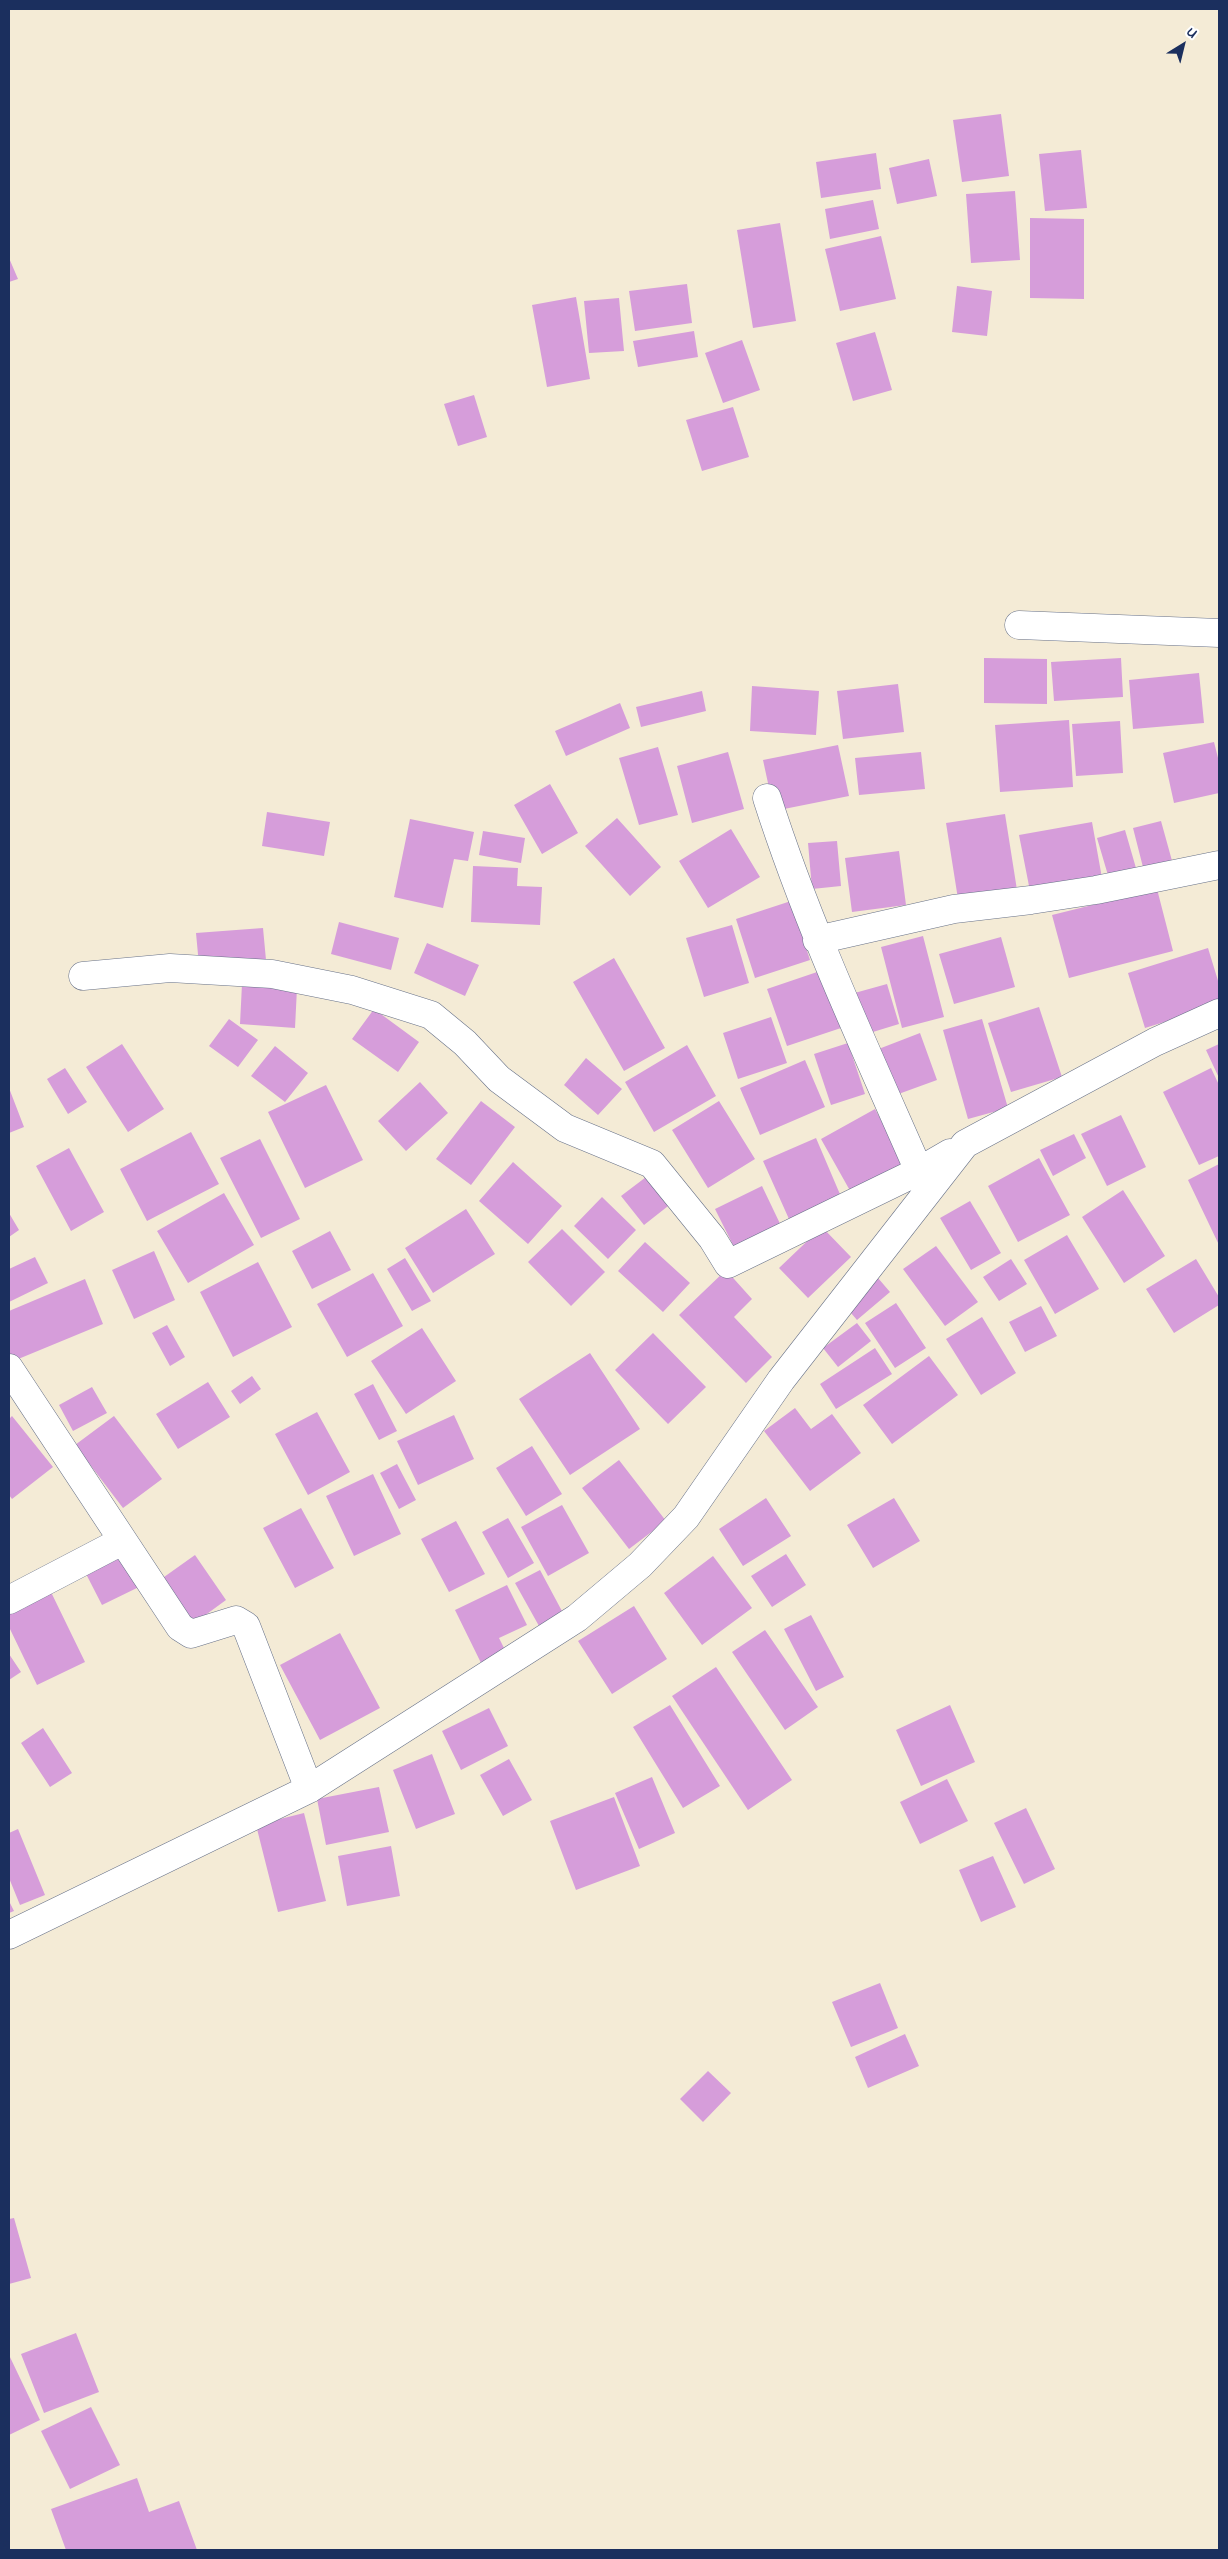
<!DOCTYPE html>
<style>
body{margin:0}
#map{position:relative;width:1228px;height:2559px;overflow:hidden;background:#f4ebd6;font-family:"Architects Daughter",sans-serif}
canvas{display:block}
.frame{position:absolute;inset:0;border:10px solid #1b2f5e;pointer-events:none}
.north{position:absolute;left:1158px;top:20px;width:50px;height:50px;-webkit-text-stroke:4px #fff;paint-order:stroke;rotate:36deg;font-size:14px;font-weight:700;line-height:20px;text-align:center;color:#1b2f5e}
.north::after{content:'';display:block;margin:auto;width:18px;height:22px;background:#1b2f5e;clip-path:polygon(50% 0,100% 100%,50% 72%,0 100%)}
</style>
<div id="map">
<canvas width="1228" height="2559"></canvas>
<div class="frame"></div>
<div class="north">U</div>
</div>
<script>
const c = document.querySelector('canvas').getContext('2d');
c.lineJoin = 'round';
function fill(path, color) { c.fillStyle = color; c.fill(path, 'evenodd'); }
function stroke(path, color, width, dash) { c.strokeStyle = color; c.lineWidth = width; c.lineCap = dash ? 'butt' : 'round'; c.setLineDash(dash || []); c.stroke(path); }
fill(new Path2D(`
 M1001,114L1009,176L962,182L953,120Z
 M1081,150L1087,208L1045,211L1039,154Z
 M876,153L881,189L821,198L816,162Z
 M929,159L937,196L897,204L889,168Z
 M1015,191L1020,260L971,263L966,194Z
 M873,200L879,229L830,239L825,209Z
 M1030,218L1084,219V299L1030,298Z
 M780,223L796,321L753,328L737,230Z
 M881,236L896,299L840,311L825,249Z
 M9,258L18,279L9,282Z
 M687,284L692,323L635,331L629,291Z
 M957,286L992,291L987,336L952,332Z
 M576,297L590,379L547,387L532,305Z
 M619,298L624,351L589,353L584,301Z
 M694,331L698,357L638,367L633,341Z
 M875,332L892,390L853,401L836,343Z
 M742,340L760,390L723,403L705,353Z
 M474,395L487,437L458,446L444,404Z
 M733,407L749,457L702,471L686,420Z
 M984,658L1047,659V704L984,703Z
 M1121,658L1123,697L1054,701L1051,662Z
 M1199,673L1204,723L1133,729L1129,680Z
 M898,684L904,732L843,739L837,691Z
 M752,686L819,691L816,735L750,731Z
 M702,691L706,711L641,727L636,707Z
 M620,703L630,728L566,756L555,731Z
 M1069,720L1073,787L1000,792L995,725Z
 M1120,721L1123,773L1076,776L1072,724Z
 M1214,742L1219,762V793L1174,803L1163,753Z
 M838,745L849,796L774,811L763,760Z
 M658,747L678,815L639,825L619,758Z
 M728,752L744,809L692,823L677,766Z
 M921,752L925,789L859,795L855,758Z
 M550,784L578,833L542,854L514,805Z
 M267,812L330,822L324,856L262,846Z
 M1005,814L1017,890L958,899L946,823Z
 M617,818L661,867L630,896L585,846Z
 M410,819L474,832L468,861L454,859L443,908L394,897Z
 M1161,821L1174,868L1145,875L1133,828Z
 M1092,822L1102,878L1030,891L1019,835Z
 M731,829L760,877L708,908L679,861Z
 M1125,830L1138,875L1110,882L1097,838Z
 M483,831L525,838L521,863L479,855Z
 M837,841L841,886L812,889L808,843Z
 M899,851L906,905L852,912L845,858Z
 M473,866L518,868L517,886L542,887L540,925L471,922Z
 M1157,889L1173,951L1069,978L1052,915Z
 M791,901L810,960L755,978L736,919Z
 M339,922L399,938L391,970L331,954Z
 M732,925L749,983L704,997L686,938Z
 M263,928L266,960L199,965L196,933Z
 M923,936L944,1017L902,1028L881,947Z
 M1001,937L1015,987L954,1004L939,954Z
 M427,943L479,965L465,996L414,973Z
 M1208,948L1219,984V1005L1145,1028L1128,973Z
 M614,958L665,1048L624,1071L573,982Z
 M823,970L844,1027L787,1046L767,989Z
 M242,984L297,988L295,1028L240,1024Z
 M887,984L899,1024L863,1035L851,994Z
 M1039,1007L1062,1077L1011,1092L988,1023Z
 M374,1009L419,1042L398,1072L352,1039Z
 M771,1017L787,1063L738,1079L723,1033Z
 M229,1019L258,1040L238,1067L209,1046Z
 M982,1019L1008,1108L968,1119L943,1030Z
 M920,1033L937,1080L893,1096L876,1050Z
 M848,1043L865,1094L831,1105L814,1054Z
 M122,1044L164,1109L128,1132L86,1067Z
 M1219,1044V1078L1206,1050Z
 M687,1045L716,1096L654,1132L625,1082Z
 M275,1046L308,1073L285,1102L251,1076Z
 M586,1058L622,1089L598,1115L564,1085Z
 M805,1060L825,1107L760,1135L740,1088Z
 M65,1068L87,1102L68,1114L47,1079Z
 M1211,1068L1219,1085V1156L1199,1165L1163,1092Z
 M420,1082L448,1113L406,1151L378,1121Z
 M326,1085L363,1160L305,1188L268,1112Z
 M9,1088L24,1127L9,1133Z
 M481,1101L515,1127L471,1185L436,1159Z
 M719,1101L755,1159L708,1188L672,1130Z
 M875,1109L907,1166L853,1196L821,1139Z
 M1121,1115L1146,1167L1107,1186L1081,1134Z
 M191,1132L219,1184L147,1221L120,1169Z
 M1074,1134L1086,1158L1053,1176L1040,1150Z
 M816,1138L845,1206L793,1228L763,1161Z
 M260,1139L300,1219L261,1238L220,1158Z
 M69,1148L104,1212L71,1231L36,1166Z
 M1039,1158L1070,1215L1018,1242L988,1186Z
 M513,1162L562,1206L528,1244L479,1201Z
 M1219,1164V1245L1188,1180Z
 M654,1171L677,1199L644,1225L621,1196Z
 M762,1186L784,1232L738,1255L715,1209Z
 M1123,1190L1165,1256L1124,1283L1082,1217Z
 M224,1193L254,1245L188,1283L157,1231Z
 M602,1197L636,1230L608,1259L574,1226Z
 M970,1201L1001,1253L971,1270L940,1218Z
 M466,1209L495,1254L433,1293L405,1248Z
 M9,1213L19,1230L9,1237Z
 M822,1227L851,1257L808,1298L779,1268Z
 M562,1229L605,1272L571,1306L528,1262Z
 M330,1231L351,1270L312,1289L292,1251Z
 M1067,1235L1099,1289L1055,1314L1024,1260Z
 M645,1242L690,1283L663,1312L618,1271Z
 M936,1246L978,1302L945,1326L903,1269Z
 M154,1251L175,1300L134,1319L112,1270Z
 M35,1257L48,1283L9,1302V1269Z
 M405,1258L431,1301L412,1311L387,1269Z
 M1011,1259L1027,1284L999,1301L983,1277Z
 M1196,1259L1219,1297V1305L1174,1333L1146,1289Z
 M258,1262L292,1327L233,1357L200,1292Z
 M726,1270L752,1299L734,1317L772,1357L746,1383L679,1315Z
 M373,1273L403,1326L347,1357L317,1304Z
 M878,1278L890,1292L857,1320L845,1306Z
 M85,1279L103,1324L11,1362L9,1357V1311Z
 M896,1303L926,1348L895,1368L865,1323Z
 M1041,1306L1057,1336L1025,1352L1009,1322Z
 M982,1317L1016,1373L981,1395L946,1339Z
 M857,1323L871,1341L838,1367L823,1348Z
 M167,1325L185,1357L170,1366L152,1333Z
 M422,1328L456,1381L406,1414L371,1361Z
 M653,1333L706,1387L668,1424L615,1370Z
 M875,1348L892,1374L836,1409L820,1384Z
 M590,1353L640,1429L570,1475L519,1399Z
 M929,1356L958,1395L892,1444L863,1405Z
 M252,1376L261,1389L240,1404L231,1391Z
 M208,1382L230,1417L178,1449L156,1414Z
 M373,1384L397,1431L379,1440L354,1394Z
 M92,1387L107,1413L73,1431L59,1405Z
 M795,1408L811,1429L832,1414L861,1453L810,1491L764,1431Z
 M317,1412L350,1472L308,1495L275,1434Z
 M454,1415L474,1459L418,1485L397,1441Z
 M12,1416L53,1467L12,1499L9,1495V1419Z
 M114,1416L162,1479L123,1508L75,1445Z
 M532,1446L562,1494L526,1516L496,1468Z
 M619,1460L666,1521L629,1549L582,1488Z
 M397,1464L416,1500L399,1509L380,1473Z
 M373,1474L401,1534L354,1556L326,1496Z
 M766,1498L791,1536L743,1566L719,1529Z
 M894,1498L920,1541L873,1568L847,1525Z
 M562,1505L589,1553L548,1576L521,1527Z
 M301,1508L334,1568L295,1588L263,1528Z
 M508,1518L534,1563L508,1578L482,1532Z
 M456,1521L485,1574L449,1592L421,1539Z
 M123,1551L141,1586L102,1605L84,1570Z
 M786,1554L806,1585L772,1607L751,1576Z
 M195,1555L226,1600L189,1627L157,1582Z
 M713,1556L752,1608L702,1645L664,1593Z
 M540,1570L563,1613L539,1626L515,1583Z
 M507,1585L527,1625L499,1638L508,1656L483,1667L455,1610Z
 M50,1590L85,1662L37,1685L9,1627V1609Z
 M634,1606L667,1659L612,1694L578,1641Z
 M811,1615L844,1677L816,1691L784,1629Z
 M765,1630L818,1707L785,1730L732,1652Z
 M340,1633L380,1708L320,1740L280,1665Z
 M9,1654L21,1672L9,1680Z
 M716,1667L792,1780L748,1810L672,1696Z
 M670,1705L720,1786L683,1808L633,1727Z
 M950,1705L975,1762L921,1786L896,1730Z
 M489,1708L508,1746L461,1770L442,1731Z
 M43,1728L72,1773L50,1787L21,1743Z
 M432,1754L455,1814L416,1829L393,1770Z
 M509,1759L532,1800L503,1816L480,1775Z
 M652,1777L675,1833L639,1849L615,1793Z
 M947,1779L968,1821L920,1844L900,1802Z
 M379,1787L389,1832L326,1845L317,1799Z
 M614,1797L640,1866L576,1890L550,1821Z
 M1026,1808L1055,1869L1024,1884L994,1823Z
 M304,1813L326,1901L278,1912L256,1825Z
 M18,1829L45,1895L20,1905L9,1878V1833Z
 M391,1846L400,1896L347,1906L338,1856Z
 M993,1856L1016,1907L981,1922L959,1870Z
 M9,1901L14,1911L9,1913Z
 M880,1983L898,2028L851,2047L832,2002Z
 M905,2034L919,2066L868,2088L855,2057Z
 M708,2071L731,2093L703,2122L680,2099Z
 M14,2218L31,2278L9,2284V2219Z
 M76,2333L99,2392L44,2413L21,2354Z
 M9,2355L40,2420L9,2435Z
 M91,2407L120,2465L70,2489L41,2431Z
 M137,2478L149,2512L179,2501L197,2550H66L51,2509Z`), '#d69dda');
const minor = new Path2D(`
 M1019,625L1219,633
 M767,798C808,926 865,1048 919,1171
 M817,940L954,909L1031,900L1096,890L1219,865
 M83,976L170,968L272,974L352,990L431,1015L465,1043L499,1079L565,1128L652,1164L712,1238L728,1264L919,1171L950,1153
 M9,1368L180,1627L191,1634L236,1620L246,1626L309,1789
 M9,1600L122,1541
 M9,1935L309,1789L577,1618L640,1565L686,1517L781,1380L965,1144L1155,1042L1219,1013`);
stroke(minor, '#677188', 29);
stroke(minor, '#fff', 28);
</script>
